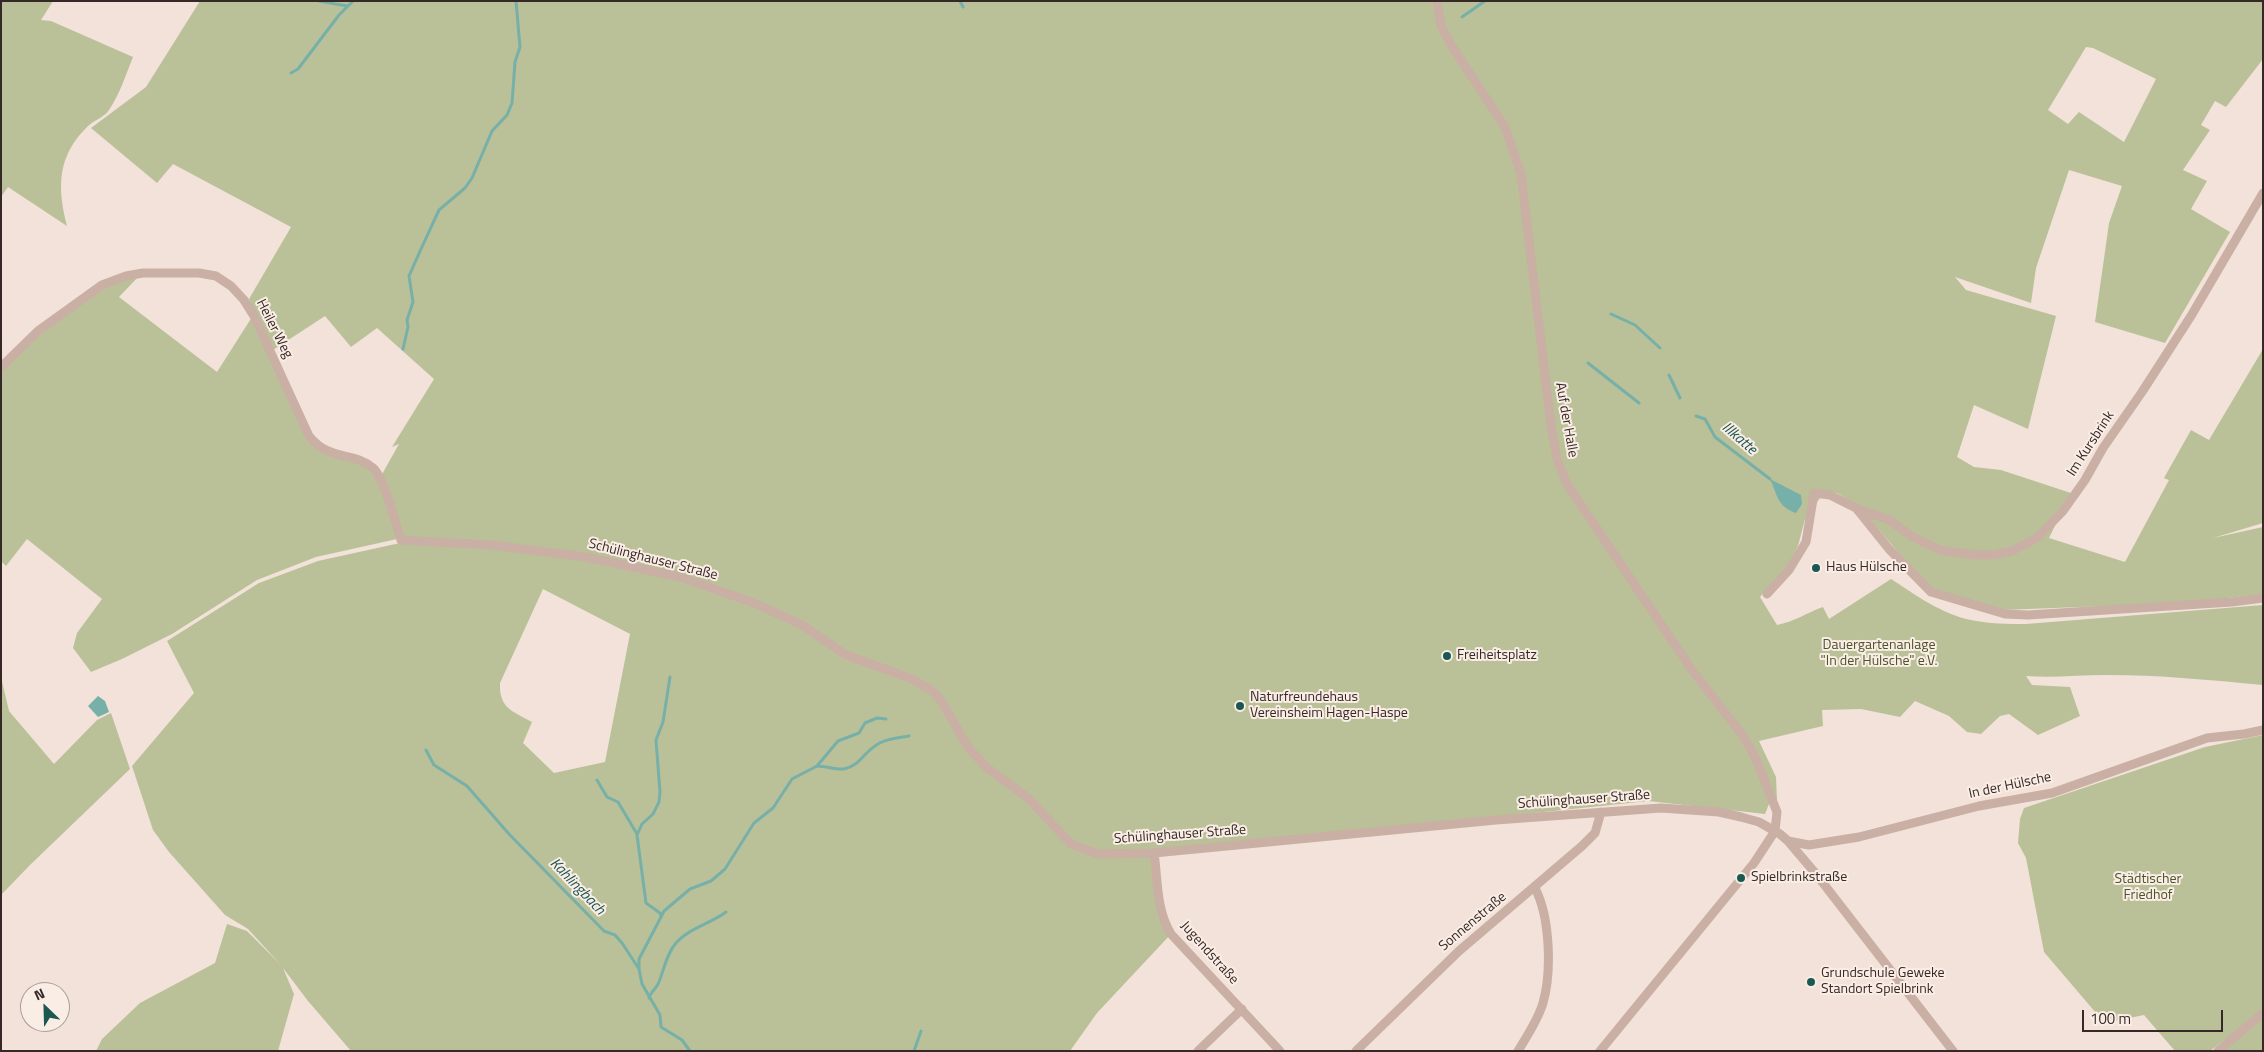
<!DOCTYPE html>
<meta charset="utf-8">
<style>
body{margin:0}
#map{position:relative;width:2264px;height:1052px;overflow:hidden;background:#f2e2d9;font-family:"Titillium Web",sans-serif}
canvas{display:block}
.frame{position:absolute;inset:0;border:2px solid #352826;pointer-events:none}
.north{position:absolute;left:20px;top:982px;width:50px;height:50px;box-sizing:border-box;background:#faede5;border:1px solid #ab9e99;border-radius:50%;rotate:336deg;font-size:14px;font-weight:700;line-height:20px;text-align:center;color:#352826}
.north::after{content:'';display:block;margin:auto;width:18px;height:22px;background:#1b5852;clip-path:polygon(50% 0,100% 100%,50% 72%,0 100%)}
.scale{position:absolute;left:2082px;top:1010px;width:141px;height:22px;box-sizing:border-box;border:2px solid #352826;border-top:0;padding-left:6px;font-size:15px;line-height:18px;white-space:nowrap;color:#352826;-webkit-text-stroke:4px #faede5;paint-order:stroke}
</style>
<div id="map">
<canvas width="2264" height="1052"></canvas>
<div class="frame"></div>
<div class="north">N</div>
<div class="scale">100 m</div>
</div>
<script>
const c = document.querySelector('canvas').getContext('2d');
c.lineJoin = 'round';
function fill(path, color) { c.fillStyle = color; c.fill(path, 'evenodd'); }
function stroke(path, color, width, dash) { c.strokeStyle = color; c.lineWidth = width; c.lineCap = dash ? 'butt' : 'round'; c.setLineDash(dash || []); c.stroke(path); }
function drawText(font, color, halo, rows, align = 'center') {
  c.font = font + ' "Titillium Web",sans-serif'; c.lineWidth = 4; c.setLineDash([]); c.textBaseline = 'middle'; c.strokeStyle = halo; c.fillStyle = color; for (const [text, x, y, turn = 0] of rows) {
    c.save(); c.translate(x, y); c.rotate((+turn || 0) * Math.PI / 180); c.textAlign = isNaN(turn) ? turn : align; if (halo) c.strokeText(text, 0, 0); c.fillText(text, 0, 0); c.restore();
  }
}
fill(new Path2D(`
 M1,1H53L41,20L51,21L133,57C126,74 120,94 109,110C105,117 94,120 88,126C57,156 57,187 67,226L8,187L1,197Z
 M200,1H2263V59L2226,107L2215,101L2201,125L2210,130L2183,170L2207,181L2191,209L2230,232L2165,343L2095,322L2109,223L2122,186L2069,170L2036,268L2031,303L1955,277L1966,290L2056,316L2028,429L1974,405L1957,457L1974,467L2001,470L2071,493L2049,538L2125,562L2169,480L2164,478L2191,430L2209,440L2263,349V523L2213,538L2263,527V594L2184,603L2003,610L1931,591L1859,506L1837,493L1825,491L1805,519L1798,546L1788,565L1760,597L1777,625C1794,622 1806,613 1823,607L1829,619L1891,579C1916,595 1941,614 1971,620C1989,624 2008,624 2026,624L2263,605V685C2211,680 2159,675 2106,675C2079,675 2053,678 2026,676L2032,685L2070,687L2080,716L2038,735L2009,714L2000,716L1981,734L1967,732L1949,716L1915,701L1900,717L1861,709L1822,710L1823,726L1759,741L1776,777L1777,801L1769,804L1765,814L1648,801L1154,853L1157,877L1171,934L1097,1013L1070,1051H351L308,1001L283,968L294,994L278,1051H96L102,1039L140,1003L215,963L227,924L247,931L280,964L248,929L225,915L169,852L153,830L132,766L194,693L167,641L259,583L318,561L400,543L381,476L399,444L392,447L434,379L377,328L351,347L325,316L273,350L249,299L291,227L173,164L157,183L91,128L146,87ZM2086,47L2093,48L2156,79L2124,142L2079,112L2068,124L2048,110ZM543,589L630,634L605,762L554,773L523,743L532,722C512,711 499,708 500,683Z
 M139,276L119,297L217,372L252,317L307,437L365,466L378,476L397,539L316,557L257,580L172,634L122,659L91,672L73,648L77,633L102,599L27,539L6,566L1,561V371L27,345L102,287Z
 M1,677L9,711L54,764L97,720L111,713L130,769L30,865L1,895Z
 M2263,735V1006L2260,1013L2210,1051H2175L2144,1015L2115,1021L2096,1013L2044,952L2026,858L2018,843L2020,819L2024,808L2205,747Z
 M2263,1015V1051H2215Z`), '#bac198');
fill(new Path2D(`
 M1770,479L1801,495L1802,504L1796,513C1777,506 1778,496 1770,479Z
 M98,696L105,701L109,712L98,717L88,706Z`), '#77b0a9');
stroke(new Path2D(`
 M319,1L347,6
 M960,1L963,7
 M1462,17L1485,1
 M291,73L298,69L339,15L353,1
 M1611,314L1635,325L1660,348
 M403,349L408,327L407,320L413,302L409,276L421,249L439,210L465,188L472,178L492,131L507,115L512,103L515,62L520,47L516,1
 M1588,363L1639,403
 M1669,375L1680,398
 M1696,416L1705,419L1715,437L1770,479
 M426,750L434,765L467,786L509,834L604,931L615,935L622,943L639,969L642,984L660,1015L661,1027L682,1040L690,1051
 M817,766C826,766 835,770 844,769C859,766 864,753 875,746C884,739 898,738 909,736
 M597,780L607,797L618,802L637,834
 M661,917L664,911L690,889L711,881L725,869L754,823L773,808L792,779L817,766L838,741L859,733L865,723L877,718L886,719
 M639,969V959L661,917L660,913L646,903L637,835L642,824L653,814L659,802L660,792L656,740L663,722L670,677
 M649,998C651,991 657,988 659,982C664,969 667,953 676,943C689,928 710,924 726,912
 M914,1051L921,1031`), '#77b0a9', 3);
stroke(new Path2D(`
 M1437,1L1441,26L1450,43L1505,127L1521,174L1551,425L1557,459L1567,484L1692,670L1743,736L1755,757L1777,812L1775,831L1754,863L1600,1051
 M1,367L38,331L102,285L126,276L143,273H199L216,276L231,286L244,300L254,316L309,436C330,462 353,451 373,468C384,477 396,525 401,540L491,545L586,557L680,577L754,603L802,625L846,655L912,679L931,690L940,699L968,747L986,767L1028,798L1071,844L1098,854L1154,853L1496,820L1661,808L1719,812L1741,817L1759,822L1780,834L1788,841L1816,874L1953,1051
 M1856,508L1889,520L1913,537L1940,550L1975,555H1993L2012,551L2038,537L2063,511L2085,480L2103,448L2142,392L2191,316L2263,193
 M1767,594L1789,570L1806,542L1814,493L1830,495L1856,508L1889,549L1931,592L2005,614L2028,615L2232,602L2263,598
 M1788,841L1809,845L1859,837L1979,806L2052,793L2207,738L2244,734L2263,730
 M1154,853C1158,880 1156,910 1171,934L1280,1051
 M1198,1051L1242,1009
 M1356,1051L1459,951L1582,846L1595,833L1601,812
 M1518,1051C1527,1036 1538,1020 1543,1003C1552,971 1550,917 1535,888
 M2218,1051L2263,1013`), '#caafa4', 9);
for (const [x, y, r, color] of [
 [1816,568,5,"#1b5852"],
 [1447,656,5,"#1b5852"],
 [1240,706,5,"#1b5852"],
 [1741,878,5,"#1b5852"],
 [1811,982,5,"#1b5852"]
]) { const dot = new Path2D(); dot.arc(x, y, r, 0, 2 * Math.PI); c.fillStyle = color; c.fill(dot); stroke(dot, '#faede5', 2); }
drawText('14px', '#352826', '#faede5', [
 ["Heiler Weg",274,329,63],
 ["Auf der Halle",1566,420,80],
 ["Im Kursbrink",2091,444,-57],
 ["Schülinghauser Straße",653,560,14],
 ["In der Hülsche",2010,786,-12],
 ["Schülinghauser Straße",1584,800,-4],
 ["Schülinghauser Straße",1180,835,-4],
 ["Sonnenstraße",1473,922,-40],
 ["Jugendstraße",1209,953,48]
]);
drawText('14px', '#352826', '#faede5', [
 ["Haus Hülsche",1826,568],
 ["Freiheitsplatz",1457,656],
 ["Naturfreundehaus",1250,698],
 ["Vereinsheim Hagen-Haspe",1250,714],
 ["Spielbrinkstraße",1751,878],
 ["Grundschule Geweke",1821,974],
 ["Standort Spielbrink",1821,990]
], 'left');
drawText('14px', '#4c5429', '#faede5', [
 ["Dauergartenanlage",1879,646],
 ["\"In der Hülsche\" e.V.",1879,662],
 ["Städtischer",2148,880],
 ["Friedhof",2148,896]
]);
drawText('italic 15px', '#1b5852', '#faede5', [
 ["Illkatte",1739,439,41],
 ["Kahlingbach",577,887,46]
]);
</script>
